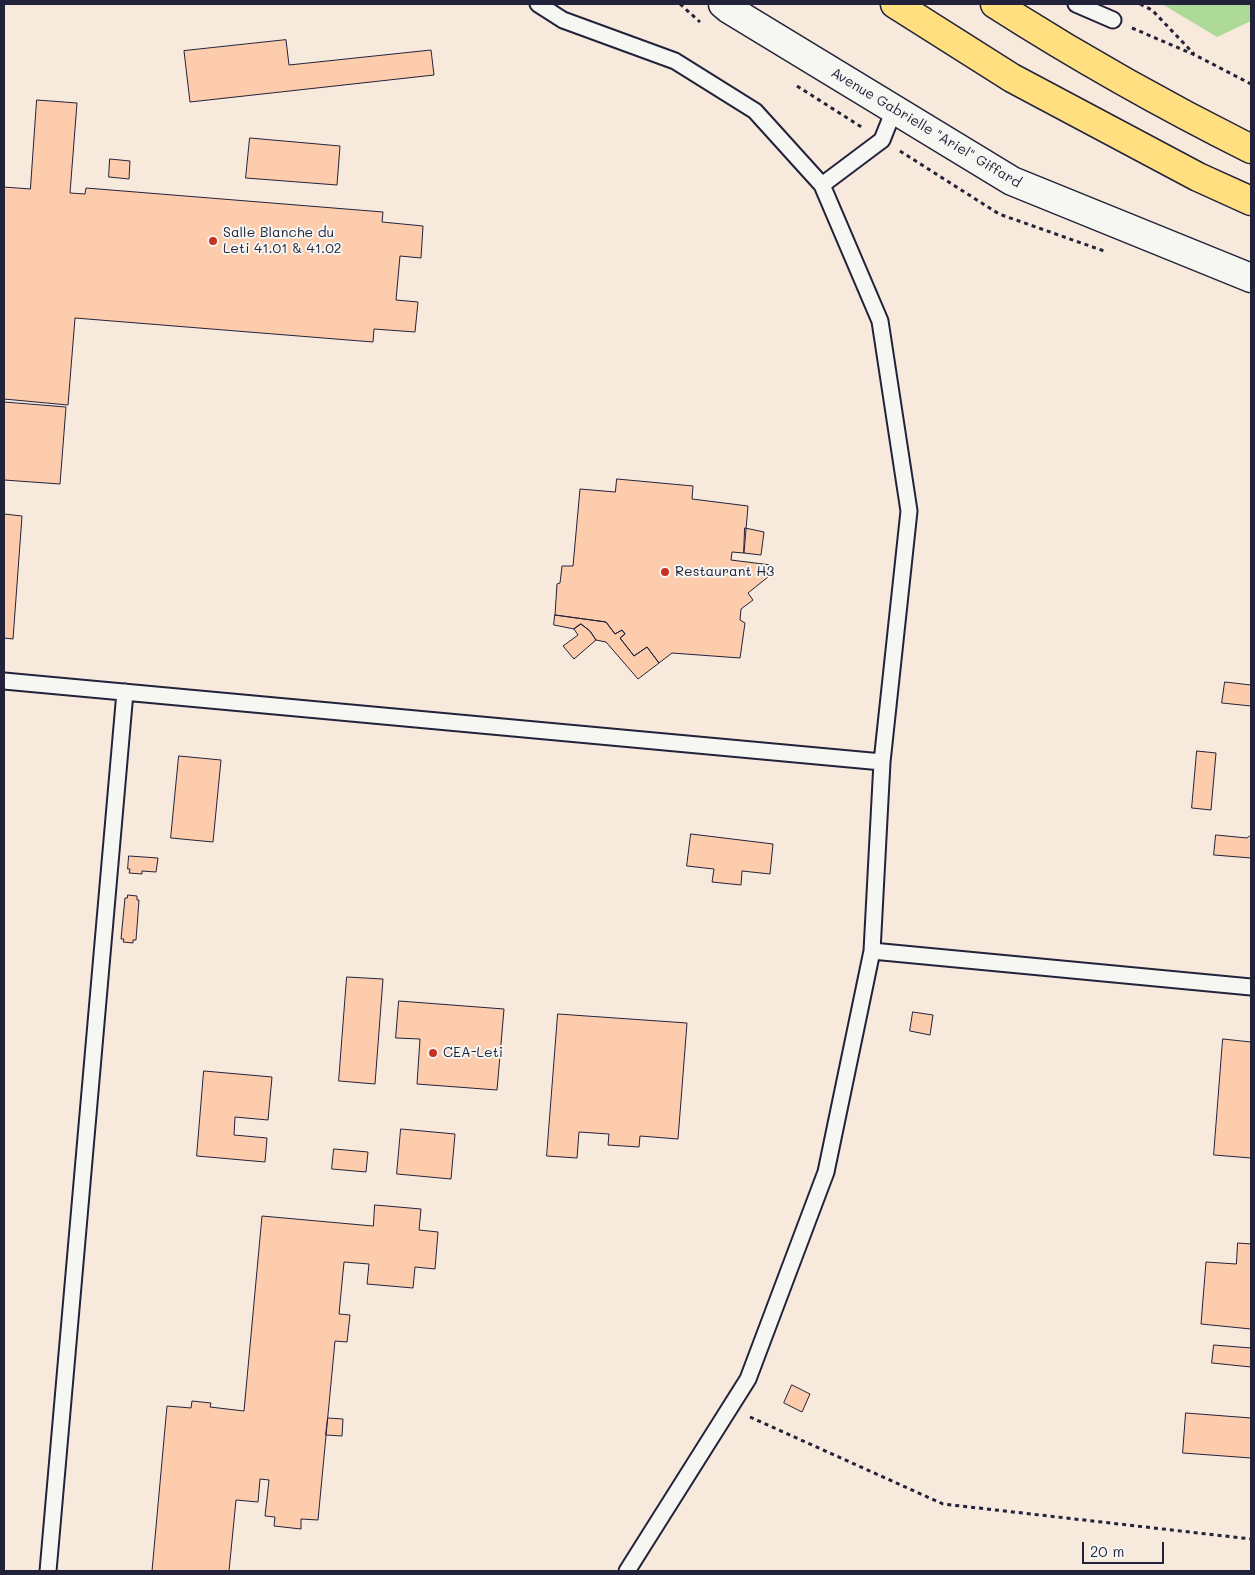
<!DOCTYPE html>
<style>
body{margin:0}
#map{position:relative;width:1255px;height:1575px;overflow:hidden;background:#f8e9dd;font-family:Mali,sans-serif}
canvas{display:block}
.frame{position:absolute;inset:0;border:5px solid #22223b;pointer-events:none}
.scale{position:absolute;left:1082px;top:1542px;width:82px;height:22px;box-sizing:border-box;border:2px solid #22223b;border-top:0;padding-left:6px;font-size:15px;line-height:18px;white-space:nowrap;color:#22223b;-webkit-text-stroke:4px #f6f6f2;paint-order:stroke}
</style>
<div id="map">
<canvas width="1255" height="1575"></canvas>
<div class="frame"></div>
<div class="scale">20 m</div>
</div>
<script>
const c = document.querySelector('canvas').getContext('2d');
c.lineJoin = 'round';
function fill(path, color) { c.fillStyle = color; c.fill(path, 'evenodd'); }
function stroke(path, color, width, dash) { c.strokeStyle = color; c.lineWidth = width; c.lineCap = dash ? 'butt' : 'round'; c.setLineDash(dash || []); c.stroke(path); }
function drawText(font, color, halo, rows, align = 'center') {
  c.font = font + ' Mali,sans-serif'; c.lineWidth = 4; c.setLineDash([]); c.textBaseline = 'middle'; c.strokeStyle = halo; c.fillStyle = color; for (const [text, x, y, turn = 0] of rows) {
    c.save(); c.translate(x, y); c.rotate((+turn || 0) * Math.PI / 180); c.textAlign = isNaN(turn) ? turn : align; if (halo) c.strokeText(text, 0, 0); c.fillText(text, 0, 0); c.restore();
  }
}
fill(new Path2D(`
 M1162,4H1251V21L1217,37Z`), '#aeda98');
const building = new Path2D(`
 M286,40L289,65L431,50L434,75L190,102L184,51Z
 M37,100L77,103L70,193L85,194L86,188L383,212L382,222L423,226L421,258L400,256L396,300L418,302L415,332L374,329L373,342L75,318L68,405L4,399V187L30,189Z
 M250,138L340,146L337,185L246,178Z
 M110,159L130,161L129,179L109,177Z
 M4,402L66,407L60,484L4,480Z
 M617,479L693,486L692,499L748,506L744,553L732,552L731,560L771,565L768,577L748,593L753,600L741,609L740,620L745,623L740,658L672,653L659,663L647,647L634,656L620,638L625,634L622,630L615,634L606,622L555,615L557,584L560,583L562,566H573L580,489L615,492Z
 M4,514L22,516L13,639L4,638Z
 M745,528L764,532L761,555L744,553Z
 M555,615L606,622L615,634L622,630L625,634L620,638L634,656L647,647L659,663L638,679L606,642L596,640L590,631L581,624L574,629L554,625Z
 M581,624L590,631L596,640L574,659L563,646L578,635L574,629Z
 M1225,682L1251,685V706L1222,703Z
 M1197,751L1216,753L1211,810L1192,808Z
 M179,756L221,760L213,842L171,838Z
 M691,834L773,844L770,874L742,871L741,885L712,882L714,869L687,866Z
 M1216,835L1247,838L1251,835V858L1214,855Z
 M129,856L158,858L156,872L142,871V874L129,873L130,869H128Z
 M128,895L137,896V900H139L136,940H133V943L123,942L124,939H121L125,898H127Z
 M347,977L383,979L375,1084L339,1081Z
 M399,1001L504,1009L497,1090L417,1084L420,1039L396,1038Z
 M913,1012L933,1015L930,1035L910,1031Z
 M558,1014L687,1023L678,1139L640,1136L639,1147L608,1145L609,1134L579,1132L577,1158L547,1156Z
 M1223,1039L1251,1042V1158L1214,1155Z
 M204,1071L272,1077L268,1120L235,1117L234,1135L267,1138L265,1162L197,1156Z
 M401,1129L455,1134L451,1179L397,1174Z
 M334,1149L368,1152L366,1172L332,1169Z
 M375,1205L421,1209L419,1230L438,1232L435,1269L415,1267L413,1288L367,1284L369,1264L344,1262L339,1314L350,1315L347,1342L335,1341L318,1520L301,1519V1529L274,1526L275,1517L265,1516L269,1480L260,1479L258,1502L236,1500L229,1571H152L167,1406L191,1408L192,1401L211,1403L210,1407L244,1411L262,1216L373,1226Z
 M1238,1243L1251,1244V1329L1201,1324L1206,1262L1236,1264Z
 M1214,1345L1251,1348V1367L1212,1363Z
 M792,1385L810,1394L802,1412L784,1403Z
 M1186,1413L1251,1418V1458L1183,1453Z
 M328,1418L343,1419L342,1436L326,1435Z`);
fill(building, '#fdccac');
stroke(building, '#22223b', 1);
const lane = new Path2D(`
 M538,4L563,20L675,61L755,111L822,185L880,321L909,511L882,762L872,951L826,1172L748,1379L627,1571
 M1076,4L1113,20
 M822,185L882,140L894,110
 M4,681L882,762
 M872,951L1251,987
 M48,1571L125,692`);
const secondary = new Path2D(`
 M723,4L729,9L1012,181L1251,278`);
const highway = new Path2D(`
 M895,4L1012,78L1198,177L1251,201
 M995,4C1078,57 1163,105 1251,149`);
stroke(lane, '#22223b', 19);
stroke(secondary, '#22223b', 31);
stroke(highway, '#22223b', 31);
stroke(new Path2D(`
 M680,4L700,22
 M1140,4L1152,10L1194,54
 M1132,28L1195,55L1251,84
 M797,86L863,128
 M900,151L999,214L1104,251
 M750,1417L943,1504L1251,1539`), '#22223b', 3, [4, 4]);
stroke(lane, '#f6f6f2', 15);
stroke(secondary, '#f6f6f2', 28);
stroke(highway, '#ffdf80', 28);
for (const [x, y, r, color] of [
 [213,241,5,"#c8321e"],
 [665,572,5,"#c8321e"],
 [433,1053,5,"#c8321e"]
]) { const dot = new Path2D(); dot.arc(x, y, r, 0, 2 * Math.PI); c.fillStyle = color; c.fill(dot); stroke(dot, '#f6f6f2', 2); }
drawText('14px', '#22223b', '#f6f6f2', [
 ["Avenue Gabrielle \"Ariel\" Giffard",926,128,31]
]);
drawText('14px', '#22223b', '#f6f6f2', [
 ["Salle Blanche du",223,233],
 ["Leti 41.01 & 41.02",223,249],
 ["Restaurant H3",675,572],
 ["CEA-Leti",443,1053]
], 'left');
</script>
